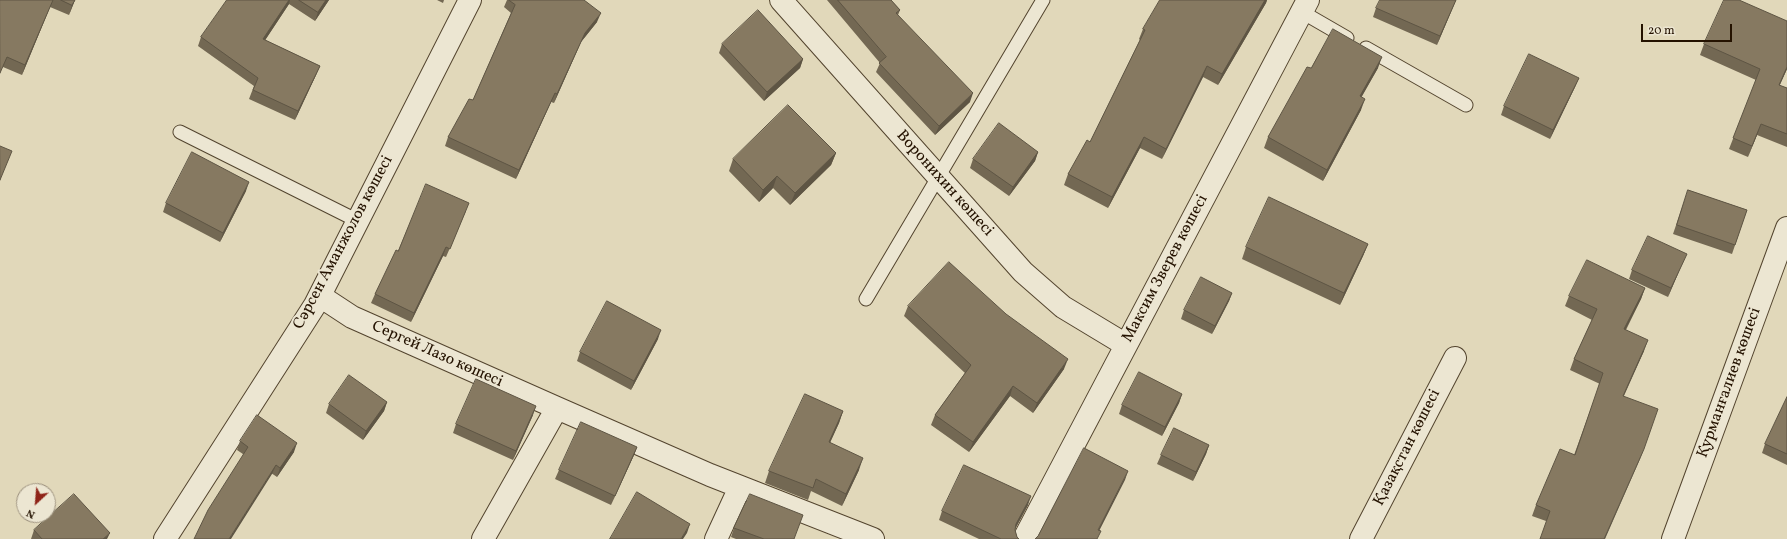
<!DOCTYPE html>
<meta charset="utf-8">
<style>
body{margin:0}
#map{position:relative;width:1787px;height:539px;overflow:hidden;background:#e1d8ba;font-family:Vollkorn,serif}
canvas{display:block}
.north{position:absolute;left:16px;top:483px;width:40px;height:40px;box-sizing:border-box;background:#ece6d2;border:1px solid #9c917e;border-radius:50%;rotate:206deg;font-size:11px;font-weight:700;line-height:16px;text-align:center;color:#241200}
.north::after{content:'';display:block;margin:auto;width:14px;height:18px;background:#8f2418;clip-path:polygon(50% 0,100% 100%,50% 72%,0 100%)}
.scale{position:absolute;left:1641px;top:24px;width:91px;height:18px;box-sizing:border-box;border:2px solid #241200;border-top:0;padding-left:5px;font-size:12px;line-height:14px;white-space:nowrap;color:#241200;-webkit-text-stroke:3px #ece6d2;paint-order:stroke}
</style>
<div id="map">
<canvas width="1787" height="539"></canvas>
<div class="north">N</div>
<div class="scale">20 m</div>
</div>
<script>
const c = document.querySelector('canvas').getContext('2d');
c.lineJoin = 'round';
function stroke(path, color, width, dash) { c.strokeStyle = color; c.lineWidth = width; c.lineCap = dash ? 'butt' : 'round'; c.setLineDash(dash || []); c.stroke(path); }
function fill(path, color) { c.fillStyle = color; c.fill(path, 'evenodd'); }
function drawText(font, color, halo, rows, align = 'center') {
  c.font = font + ' Vollkorn,serif'; c.lineWidth = 4; c.setLineDash([]); c.textBaseline = 'middle'; c.strokeStyle = halo; c.fillStyle = color; for (const [text, x, y, turn = 0] of rows) {
    c.save(); c.translate(x, y); c.rotate((+turn || 0) * Math.PI / 180); c.textAlign = isNaN(turn) ? turn : align; if (halo) c.strokeText(text, 0, 0); c.fillText(text, 0, 0); c.restore();
  }
}
const service = new Path2D(`
 M1302,12L1347,38
 M1366,48L1466,105
 M180,132L358,221
 M866,299L1043,0`);
const minor = new Path2D(`
 M781,0L1023,272L1063,307L1126,345
 M320,296L352,317L557,408L710,475L873,539
 M165,539L315,305L470,0
 M483,539L557,408
 M716,539L740,487
 M1024,539L1308,0
 M1361,539L1455,358
 M1673,539L1787,228`);
stroke(service, '#53442e', 15);
stroke(minor, '#53442e', 24);
stroke(service, '#ece6d2', 13);
stroke(minor, '#ece6d2', 22);
fill(new Path2D(`
 M0,0H75L69,15L50,7L22,75L3,67Z
 M227,0H329L315,21L289,4L265,40L320,66L316,75L295,120L249,99L254,86L198,46L201,37Z
 M437,0H444L443,3Z
 M507,0H584L597,22L581,42L554,103L551,102L516,179L445,146L448,137L473,100L511,13L504,7Z
 M827,0H891L900,10L898,15L970,102L935,135L876,72L880,63Z
 M1160,0H1267L1266,3L1218,85L1203,77L1162,159L1140,148L1108,208L1064,185L1068,174L1090,142L1140,40L1139,39L1143,29Z
 M1456,0L1437,45L1373,17L1376,8Z
 M1787,21V69L1779,86L1787,88V147L1757,135L1748,157L1729,149L1756,80L1700,55L1704,44Z
 M722,44L803,59L800,68L764,101L719,53Z
 M1311,68H1378L1361,97V110L1323,181L1264,148L1268,137Z
 M1579,78L1575,87L1550,139L1501,115L1504,106Z
 M1038,152L1035,161L1009,196L970,168L973,159Z
 M836,153L831,165L790,205L773,188L759,202L729,171L733,159Z
 M1688,190L1747,210L1732,254L1673,234Z
 M246,191L220,242L163,212L166,203Z
 M466,211L446,257L443,256L411,322L371,303L375,294L398,251Z
 M1368,244L1363,256L1340,305L1242,259L1246,247Z
 M1683,262L1668,297L1629,279L1632,270Z
 M1645,288L1641,299L1626,330L1644,351L1623,396L1640,459L1546,521L1532,516L1536,505L1574,455L1600,384L1570,370L1574,359L1592,320L1565,306L1569,296Z
 M1232,293L1229,301L1212,334L1181,319L1184,310Z
 M908,306L1064,369L1033,413L1010,396L969,452L931,425L935,415L965,373L904,316Z
 M658,339L631,390L577,361L580,352Z
 M1182,394L1179,403L1162,436L1119,414L1122,405Z
 M1787,397V465L1762,453L1765,444Z
 M387,402L384,411L363,440L326,413L329,404Z
 M843,411L839,423L830,442L859,470L842,506L811,491L808,500L765,483L769,471Z
 M533,415L513,460L453,433L456,424Z
 M240,441L294,452L277,477L237,450Z
 M1209,445L1206,454L1193,481L1157,464L1161,455Z
 M637,447L634,455L611,505L555,479L559,470Z
 M1028,505L1015,529L1017,537L1019,539H979L939,520L942,511Z
 M734,528L794,539H736L731,537Z
 M34,530L107,539H31Z`), '#736853');
fill(new Path2D(`
 M53,0L50,7L22,75L25,65Z
 M75,0L69,15L72,5Z
 M289,0H290L289,4L260,48L263,39Z
 M326,0H329L315,21L318,12Z
 M1265,0H1267L1266,3L1218,85L1222,74Z
 M1456,0L1437,45L1440,36Z
 M601,13L597,22L581,42L554,103L557,94L585,33Z
 M1382,57L1378,68L1356,107L1360,96Z
 M803,59L800,68L764,101L767,92Z
 M320,66L316,75L295,120L298,111Z
 M1207,66L1203,77L1162,159L1166,149Z
 M1787,67V69L1775,96L1779,85Z
 M1579,78L1575,87L1550,139L1553,130Z
 M555,93L551,102L516,179L519,170Z
 M973,93L970,102L935,135L939,126Z
 M1365,99L1361,110L1323,181L1327,170Z
 M1761,124L1757,135L1748,157L1752,146Z
 M1144,137L1140,148L1108,208L1112,197Z
 M1038,152L1035,161L1009,196L1013,187Z
 M836,153L831,165L790,205L795,193Z
 M777,176L773,188L759,202L763,190Z
 M249,182L246,191L220,242L223,233Z
 M1368,244L1363,256L1340,305L1344,293Z
 M446,247L443,256L411,322L414,313Z
 M1687,254L1683,262L1668,297L1671,288Z
 M1645,288L1641,299L1620,340L1624,329Z
 M1232,293L1229,301L1212,334L1215,326Z
 M661,330L658,339L631,390L634,381Z
 M1648,340L1644,351L1619,407L1623,396Z
 M1068,359L1064,369L1033,413L1037,403Z
 M1013,386L1010,396L969,452L973,442Z
 M1182,394L1179,403L1162,436L1165,427Z
 M387,402L384,411L363,440L366,431Z
 M536,406L533,415L513,460L516,451Z
 M843,411L839,423L825,454L829,442Z
 M297,443L294,452L277,477L280,468Z
 M1209,445L1206,454L1193,481L1196,472Z
 M637,447L634,455L611,505L615,496Z
 M1644,449L1640,459L1605,539H1604Z
 M863,458L859,470L842,506L846,494Z
 M276,465L272,474L231,539H229Z
 M1128,471L1125,480L1095,539L1098,530Z
 M1031,496L1028,505L1013,533L1016,524Z
 M690,524L687,533L683,539H681Z
 M110,533L107,539H103Z`), '#5e5544');
const building = new Path2D(`
 M0,0H53L25,65L7,57L0,73Z
 M61,0H75L72,5Z
 M227,0H289L263,39L320,66L298,111L253,90L258,78L201,37Z
 M299,0H326L318,12Z
 M509,0H584L601,13L585,33L557,94L555,93L519,170L448,137L469,99L473,100L515,5Z
 M838,0H891L900,10L896,13L973,93L939,126L879,63L886,57Z
 M1160,0H1265L1222,74L1207,66L1166,149L1144,137L1112,197L1068,174L1087,140L1090,142L1145,30L1143,29Z
 M1380,0H1456L1440,36L1376,8Z
 M1724,0H1739L1787,21V67L1779,85L1787,88V134L1761,124L1752,146L1733,138L1760,69L1704,44Z
 M758,10L803,59L767,92L722,44Z
 M1333,29L1382,57L1360,96L1365,99L1327,170L1268,137L1307,67L1311,68Z
 M1529,54L1579,78L1553,130L1504,106Z
 M788,105L836,153L795,193L777,176L763,190L733,159Z
 M999,123L1038,152L1013,187L973,159Z
 M0,146L12,151L0,180Z
 M192,152L249,182L223,233L166,203Z
 M426,184L469,203L450,249L446,247L414,313L375,294L396,250L398,251Z
 M1688,190L1747,210L1735,245L1677,225Z
 M1269,197L1368,244L1344,293L1246,247Z
 M1648,236L1687,254L1671,288L1632,270Z
 M1587,260L1645,288L1624,329L1648,340L1623,396L1658,409L1644,449L1604,539H1540L1550,511L1536,505L1560,449L1575,455L1603,373L1574,359L1597,309L1569,296Z
 M949,262L1006,314L1068,359L1037,403L1013,386L973,442L935,415L971,365L908,306Z
 M1201,277L1232,293L1215,326L1184,310Z
 M607,301L661,330L634,381L580,352Z
 M1139,372L1182,394L1165,427L1122,405Z
 M349,375L387,402L366,431L329,404Z
 M476,379L536,406L516,451L456,424Z
 M805,394L843,411L829,442L863,458L846,494L816,479L813,488L769,471Z
 M1787,397V454L1765,444Z
 M257,415L297,443L280,468L276,465L229,539H194L208,510L248,447L240,441Z
 M581,422L637,447L615,496L559,470Z
 M1174,428L1209,445L1196,472L1161,455Z
 M1084,448L1128,471L1098,530L1101,531L1097,539H1035L1038,536Z
 M964,465L1031,496L1016,524L1015,530L1017,537L1019,539H1001L942,511Z
 M637,492L690,524L681,539H610Z
 M74,494L110,533L103,539H42L34,530Z
 M750,494L803,515L794,539H764L734,528Z`);
fill(building, '#867961');
stroke(building, '#5e5544', 1);
drawText('16px', '#241200', '#ece6d2', [
 ["Воронихин көшесі",944,184,48],
 ["Сәрсен Аманжолов көшесі",344,243,-62],
 ["Максим Зверев көшесі",1166,269,-62],
 ["Сергей Лазо көшесі",437,355,24],
 ["Қурманғалиев көшесі",1730,383,-70],
 ["Қазақстан көшесі",1408,448,-63]
]);
</script>
